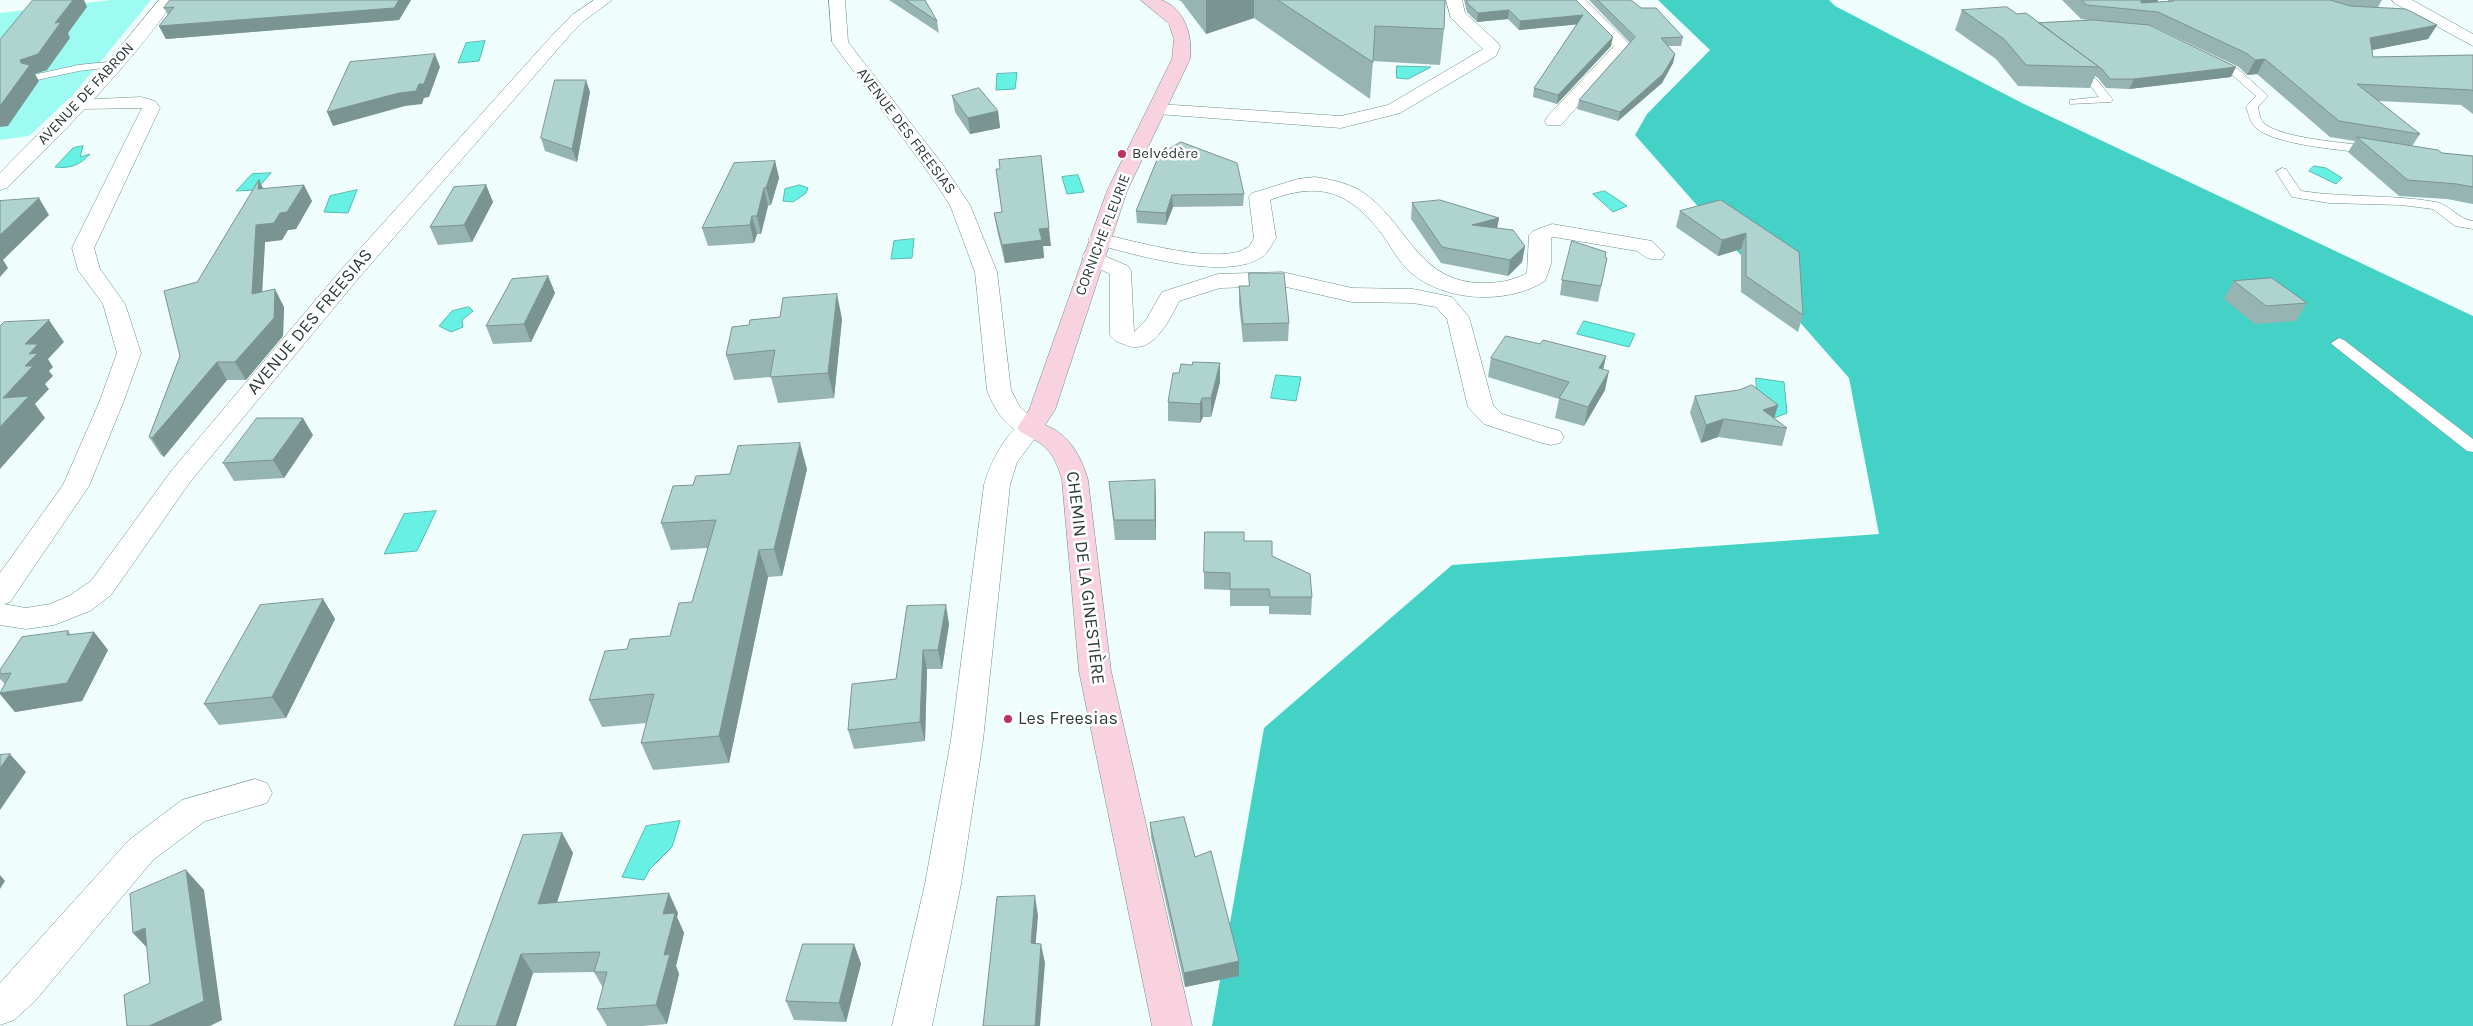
<!DOCTYPE html>
<meta charset="utf-8">
<style>
body{margin:0}
canvas{display:block;background:#effefc}
</style>
<canvas width="2473" height="1026"></canvas>
<script>
const c = document.querySelector('canvas').getContext('2d');
c.lineJoin = 'round';
function fill(path, color) { c.fillStyle = color; c.fill(path, 'evenodd'); }
function stroke(path, color, width, dash) { c.strokeStyle = color; c.lineWidth = width; c.lineCap = dash ? 'butt' : 'round'; c.setLineDash(dash || []); c.stroke(path); }
function drawText(font, color, halo, rows, align = 'center') {
  c.font = font + ' Karla,sans-serif'; c.lineWidth = 5; c.setLineDash([]); c.textBaseline = 'middle'; c.strokeStyle = halo; c.fillStyle = color; for (const [text, x, y, turn = 0] of rows) {
    c.save(); c.translate(x, y); c.rotate((+turn || 0) * Math.PI / 180); c.textAlign = isNaN(turn) ? turn : align; if (halo) c.strokeText(text, 0, 0); c.fillText(text, 0, 0); c.restore();
  }
}
fill(new Path2D(`
 M111,0H151L74,94L29,136L0,140V13Z`), '#9efbf2');
fill(new Path2D(`
 M1658,0H1829L1835,6L2022,103L2473,316V1026H1212L1264,728L1452,565L1879,534L1849,378L1635,135L1647,114L1710,50Z`), '#44d2c7');
const water = new Path2D(`
 M485,41L479,61L458,63L466,43Z
 M1397,66L1431,67L1408,79L1397,78Z
 M1017,73L1015,89L996,90L997,74Z
 M83,146L80,157L90,154C80,165 70,169 55,167L73,148Z
 M2314,166L2326,168L2342,178L2336,184L2309,171Z
 M271,173L256,190L236,191L252,174Z
 M1078,175L1084,192L1067,194L1062,177Z
 M800,185L808,188L806,193L793,202L783,201L785,189Z
 M357,190L348,213L324,212L330,196Z
 M1605,191L1627,206L1613,212L1593,194Z
 M914,239L912,258L891,259L894,241Z
 M469,307L473,311L462,320L463,327L451,332L439,326L452,311Z
 M1584,321L1635,334L1629,347L1577,334Z
 M1276,375L1301,377L1296,401L1271,398Z
 M1756,378L1784,382L1787,413L1769,420L1758,405Z
 M436,511L417,551L384,554L404,514Z
 M680,821L672,847L650,869L644,880L622,877L646,826Z`);
fill(water, '#67f0e4');
stroke(water, '#56bab1', 1);
const service = new Path2D(`
 M2213,58L2238,69L2266,94L2268,96L2258,107C2259,112 2260,119 2263,122C2276,138 2352,144 2374,146L2380,150L2374,154C2346,150 2277,146 2256,128C2250,123 2249,114 2246,107L2256,96L2230,73L2209,63V59Z
 M117,61L121,62V66L79,71L37,80L31,77L33,75L78,65Z
 M2073,64L2097,80L2113,100L2111,102L2070,104V100L2099,97L2089,84L2069,69L2068,67Z
 M2282,168L2286,169L2301,191C2346,198 2391,194 2436,202C2450,205 2458,219 2473,221V229L2455,226L2433,209L2401,205L2329,203L2292,197L2276,172Z
 M2339,338L2344,340L2473,439V452L2467,451L2334,346L2331,343Z`);
const minor = new Path2D(`
 M594,0H612L584,21L569,36L357,280L190,482L111,595L90,611L54,625L26,629L0,625V573L63,485L99,403L117,353L103,304L78,270L72,248L142,108L81,109L75,108L72,104L75,100L141,97L155,101L160,108L94,248L100,269L125,304L141,353L123,403L89,486L10,602L4,604L26,608L50,604L69,596L91,581L172,470L341,270L557,30L572,15Z
 M829,0H845L848,42L943,165L970,205L997,272L1011,390L1020,407L1043,428L1039,434C1013,440 995,412 987,390L975,272L950,205L928,172L832,42Z
 M1446,0H1462L1465,13L1498,43L1500,47L1496,56L1400,113L1341,128L1158,114L1152,113L1149,109L1152,105L1158,104L1341,116L1388,105L1483,49L1451,18Z
 M1569,0H1586L1631,46L1561,125H1547L1545,121L1547,117L1614,46Z
 M1315,177C1334,180 1353,184 1368,196C1410,229 1420,283 1483,283C1498,283 1513,281 1527,273L1529,235L1533,231L1552,224L1652,241L1665,254L1662,259C1651,261 1646,258 1637,251L1554,237L1551,238V264L1545,281C1506,306 1439,302 1406,268C1396,257 1390,245 1382,234C1349,191 1320,181 1270,200L1276,238C1272,244 1268,253 1262,257C1226,282 1131,254 1092,243L1088,239L1092,235L1099,233C1129,240 1222,267 1248,247C1251,245 1252,241 1254,238L1249,197L1252,193L1298,179Z
 M1093,251L1128,266L1131,271L1134,332L1146,320L1162,292L1218,274L1282,272L1352,288L1413,289L1452,297L1469,317L1493,405L1502,414L1560,431L1564,437L1560,443L1551,445L1542,443L1484,424L1468,407L1447,319L1436,307L1413,303L1352,302L1282,286L1220,288L1179,301C1169,322 1151,358 1123,344C1117,342 1114,340 1110,335V274L1085,262L1082,257L1085,252Z
 M255,779L267,783L272,793L267,803L205,821L153,860L35,1001L14,1020L0,1025V983L129,840L182,800Z`);
const tertiary = new Path2D(`
 M159,0H175C127,69 66,129 7,188L0,190V173L102,69Z
 M2392,0H2412L2473,34V46L2394,3Z
 M1030,420L1039,422L1043,428L1017,462L1010,485L983,740L961,884L932,1026H892L925,884L951,740L984,485C990,464 1007,426 1030,420Z`);
const secondary = new Path2D(`
 M1141,0C1147,0 1155,0 1161,0C1185,8 1193,37 1190,59L1127,191L1055,410L1045,425C1069,434 1081,456 1088,480L1111,671L1192,1026H1152L1079,671L1062,480C1057,462 1051,448 1033,439C1027,435 1022,434 1017,428L1029,410L1107,191L1172,59L1174,39L1169,24Z`);
stroke(service, '#6c8e8a', 1);
stroke(minor, '#6c8e8a', 1);
stroke(tertiary, '#6c8e8a', 1);
stroke(secondary, '#6c8e8a', 1);
fill(service, '#fff');
fill(minor, '#fff');
fill(tertiary, '#fff');
fill(secondary, '#f8d2de');
fill(new Path2D(`
 M170,0H411L399,20L166,39L159,26L168,15L164,8Z
 M889,0H925L937,21L939,33Z
 M1178,0H1445L1444,29L1440,65L1373,61L1370,99L1254,18L1206,34L1181,1Z
 M1464,0H1576L1611,46L1557,104L1533,97L1534,88L1577,24L1519,30L1508,19L1477,22L1467,12Z
 M1589,0H1631L1641,8L1683,37L1681,46H1668L1675,54L1673,63L1662,83L1618,121L1577,109L1579,100L1630,43Z
 M2062,0H2158L2157,2H2168V0H2382L2378,7L2437,25L2428,39L2372,50L2373,57L2473,55V114L2461,105L2378,101L2420,134L2412,146L2442,153L2473,156V204L2447,199L2399,196L2348,152L2355,141L2330,137L2257,74L2247,75L2239,67L2152,26H2150L2231,77L2129,89L2106,88L2098,78L2095,76L2090,88L2018,86L1996,59L1955,30L1962,10L2017,14L2039,23L2088,20L2081,19Z
 M590,92L577,162L545,151L541,138Z
 M952,96L998,111L1000,128L970,134L955,112Z
 M1159,155L1244,194L1243,206L1173,207L1166,225L1137,223L1136,211Z
 M775,161L779,178L771,205L768,206L761,234H757L754,243L708,246L702,228Z
 M996,169L1051,246H1043L1044,258L1005,263L997,230L994,213L1002,212Z
 M486,185L493,202L472,242L438,245L430,227Z
 M263,189L312,201L296,229L288,230L282,240L265,242L262,292L284,307L283,336L246,380H227L164,457L161,455L149,437L180,356Z
 M1412,203L1499,218L1497,228L1525,246L1522,262L1508,276L1441,263L1411,219Z
 M1680,211L1799,252L1803,315L1798,332L1741,292V249L1718,256L1676,227Z
 M1605,257L1607,258L1598,302L1560,295L1562,280Z
 M1249,273L1289,323L1288,341L1243,342L1239,304V286H1249Z
 M548,276L555,293L531,342L493,344L486,326Z
 M2234,281L2307,303L2296,321L2255,324L2224,299Z
 M842,319L834,398L778,403L771,377L734,380L726,355Z
 M1606,356L1603,369L1605,390L1584,426L1555,418L1559,399L1488,377L1491,358Z
 M1220,382L1211,417H1203L1200,423L1168,421V402Z
 M1695,396L1778,405L1774,418L1787,428L1782,446L1718,437L1701,443L1690,413Z
 M313,435L284,478L234,481L223,463Z
 M807,469L782,576L768,577L729,763L653,770L641,743L647,723L602,727L589,700L627,649L670,636L692,602L708,548L671,550L661,523Z
 M1109,482L1156,500V540H1115Z
 M1244,541L1312,597L1311,615L1269,614V606H1230V590L1204,589V572Z
 M323,599L335,619L286,718L219,725L204,704Z
 M907,606L949,624L942,669H927L925,741L854,749L848,730L896,679Z
 M68,631L71,635L94,632L108,650L82,701L15,712L0,694L5,684L0,679V670Z
 M1150,823L1195,857L1239,961V976L1185,987L1151,837Z
 M562,833L573,853L557,902L678,913L677,917L684,933L676,966L679,974L667,1024L642,1026H607L597,1009L603,988L594,972L533,973L516,1026H454Z
 M854,944L861,964L846,1022L794,1020L786,1001Z`), '#96b5b2');
fill(new Path2D(`
 M73,0H84L87,7L68,33L70,38L47,70L35,74L39,81L8,126L0,127V106L21,63L20,60L55,23Z
 M399,0H411L399,20L166,39L159,26Z
 M1206,0H1254V18L1206,34Z
 M2140,0H2158L2155,7L2136,10Z
 M1509,10L1508,19L1477,22L1478,13Z
 M1583,15L1582,24L1519,30L1520,21Z
 M2437,25L2428,39L2362,52L2370,38Z
 M1613,37L1611,46L1557,104L1558,95Z
 M435,54L440,67L429,97L424,98L422,104L405,106L333,126L327,112L419,84Z
 M1675,54L1673,63L1662,83L1618,121L1620,112Z
 M2265,59L2257,74L2247,75L2255,60Z
 M2236,67L2231,77L2129,89L2134,79Z
 M586,80L590,92L577,162L572,149Z
 M998,111L1000,128L970,134L968,118Z
 M775,161L779,178L771,205L766,188Z
 M259,180L267,196L258,189Z
 M304,185L312,201L296,229L288,230L282,240L265,242L261,312L252,294L256,225L280,213Z
 M486,185L493,202L472,242L464,225Z
 M764,188L768,206L761,234L757,216Z
 M1172,195L1173,207L1166,225V213Z
 M39,198L49,215L3,260L8,268L0,277V235Z
 M752,216L757,234L754,243L750,225Z
 M1499,218L1496,234L1472,225Z
 M1049,228L1051,246H1043L1044,258L1005,263L1002,245L1039,229Z
 M1746,233L1741,249L1718,256L1722,240Z
 M1525,246L1522,262L1508,276L1510,260Z
 M548,276L555,293L531,342L524,324Z
 M275,289L284,307L283,336L246,380L235,362Z
 M837,294L842,319L834,398L828,373Z
 M49,320L64,342L48,359L53,367L49,371L53,376L45,384L49,389L35,404L45,418L0,469V427L3,398L25,366V344Z
 M1606,356L1602,375L1599,368Z
 M217,362L227,380L164,457L152,438Z
 M1220,363V382L1211,417V398Z
 M1609,371L1605,390L1584,426L1588,407Z
 M1202,398L1203,417L1200,423V404Z
 M1778,405L1773,422L1763,410Z
 M303,418L313,435L284,478L273,460Z
 M1724,419L1718,437L1701,443L1706,425Z
 M800,443L807,469L782,576L774,549Z
 M1155,480L1156,500V540L1155,520Z
 M759,550L768,577L729,763L719,736Z
 M323,599L335,619L286,718L272,697Z
 M946,605L949,624L942,669L938,650Z
 M94,632L108,650L82,701L15,712L0,694V693Z
 M923,650L927,669L925,741L920,722Z
 M10,754L26,772L0,810V768Z
 M562,833L573,853L550,924L538,904Z
 M186,870L204,890L222,1020L210,1026H149Z
 M0,875L5,881L0,889Z
 M669,893L678,913L677,917L684,933L676,966L679,974L667,1024L656,1005L664,955L663,914Z
 M1035,896L1038,916L1034,963L1031,943Z
 M145,928L152,953L133,933Z
 M854,944L861,964L846,1022L839,1003Z
 M1041,944L1045,963L1040,1026H1035Z
 M521,954L533,973L516,1026H496Z
 M1239,961V976L1185,987L1184,973Z`), '#7a9491');
const building = new Path2D(`
 M33,0H73L55,23L61,22L38,54L20,60L21,63L30,65L0,106V40Z
 M170,0H399L394,8L159,26L174,7L164,8Z
 M906,0H925L937,21Z
 M1278,0H1445L1444,29L1375,26L1373,62Z
 M1467,0H1576L1613,37L1558,95L1534,88L1583,15L1520,21L1509,10L1478,13L1468,4Z
 M1598,0H1631L1641,8H1656L1683,37L1661,38L1675,54L1663,74L1620,112L1579,100L1635,37Z
 M2082,0H2141V3L2174,1V0H2330L2350,6L2406,9L2437,25L2370,38L2373,57L2473,55V91L2471,90L2357,84L2420,134L2339,121L2265,59L2255,60L2246,53L2158,12L2087,5Z
 M2007,7L2017,14L2026,13L2099,67L2026,65L2004,39L1962,10Z
 M2093,20L2149,25L2236,67L2134,79H2110L2102,69L2039,23Z
 M435,54L424,84H419L416,91L399,93L327,112L350,62Z
 M555,80H586L572,149L541,138Z
 M979,88L998,111L968,118L952,96Z
 M2357,137L2438,150L2442,153L2473,156V187L2457,184L2408,180Z
 M1181,142L1237,163L1244,194L1172,195L1166,213L1136,211L1159,155Z
 M1041,156L1049,228L1039,229L1042,240L1002,245L994,213L1002,212L996,169H1000L999,160Z
 M775,161L766,188H764L757,216H752L750,225L702,228L734,163Z
 M259,180L258,189L304,185L287,212L280,213L274,223L256,225L252,294L275,289L274,318L235,362H217L152,438L149,437L180,356L164,291L197,282Z
 M486,185L464,225L430,227L454,187Z
 M39,198L0,235V201Z
 M1440,200L1499,218L1472,225L1513,230L1525,246L1510,260L1442,247L1412,203Z
 M1721,200L1799,252L1803,315L1746,276V233L1722,240L1680,211Z
 M1572,241L1606,252L1605,257L1607,258L1601,286L1562,280Z
 M1249,273H1284L1289,323L1243,324L1239,286H1249Z
 M548,276L524,324L486,326L512,279Z
 M2272,278L2307,303L2266,306L2234,281Z
 M837,294L828,373L770,377L775,350L726,355L732,327L749,325L750,320L780,317L783,298Z
 M49,320L25,344H38L29,354L38,353L25,366H33L3,398L29,396L0,427V326L4,322Z
 M1506,336L1540,344L1543,340L1606,356L1599,368L1609,371L1588,407L1559,398L1569,382L1491,358Z
 M1193,362L1220,363L1211,398H1202L1200,404L1168,402L1173,373H1179L1181,364L1192,365Z
 M1752,385L1778,405L1763,410L1787,428L1724,419L1706,425L1695,396L1739,390Z
 M257,418H303L273,460L223,463Z
 M800,443L774,549L759,550L719,736L641,743L654,694L589,700L605,651L627,649L630,639L670,636L679,603L692,602L716,520L661,523L673,486L693,485L696,476L730,474L738,446Z
 M1155,480V520H1114L1109,482Z
 M1205,532H1244V541H1272V556L1310,574L1312,597H1270L1269,589H1230V573L1204,572Z
 M323,599L272,697L204,704L260,605Z
 M946,605L938,650H923L920,722L848,730L852,684L896,679L907,606Z
 M68,631L67,635L94,632L67,683L0,693L11,673L0,674V670L22,637Z
 M10,754L0,768V755Z
 M1184,817L1195,857L1211,851L1239,961L1184,973L1150,823Z
 M562,833L538,904L669,893L663,914L675,913L664,955L670,954L656,1005L597,1009L607,972H594L600,952L521,954L496,1026H454L523,835Z
 M186,870L204,1001L149,1026H127L124,995L150,983L145,928L133,933L130,894Z
 M1035,896L1031,943L1041,944L1035,1026H983L997,897Z
 M803,944H854L839,1003L786,1001Z`);
fill(building, '#afd3cf');
stroke(building, '#7a9491', 1);
for (const [x, y, r, color] of [
 [1122,154,5,"#bd3065"],
 [1008,719,5,"#bd3065"]
]) { const dot = new Path2D(); dot.arc(x, y, r, 0, 2 * Math.PI); c.fillStyle = color; c.fill(dot); stroke(dot, '#fff', 2); }
drawText('15px', '#2d3c3a', '#fff', [
 ["AVENUE DE FABRON",86,94,-47],
 ["AVENUE DES FREESIAS",906,131,53],
 ["CORNICHE FLEURIE",1103,235,-69]
]);
drawText('15px', '#2d3c3a', '#fff', [
 ["Belvédère",1132,154]
], 'left');
drawText('18px', '#2d3c3a', '#fff', [
 ["AVENUE DES FREESIAS",310,322,-50],
 ["CHEMIN DE LA GINESTIÈRE",1085,578,83]
]);
drawText('18px', '#2d3c3a', '#fff', [
 ["Les Freesias",1018,719]
], 'left');
</script>
